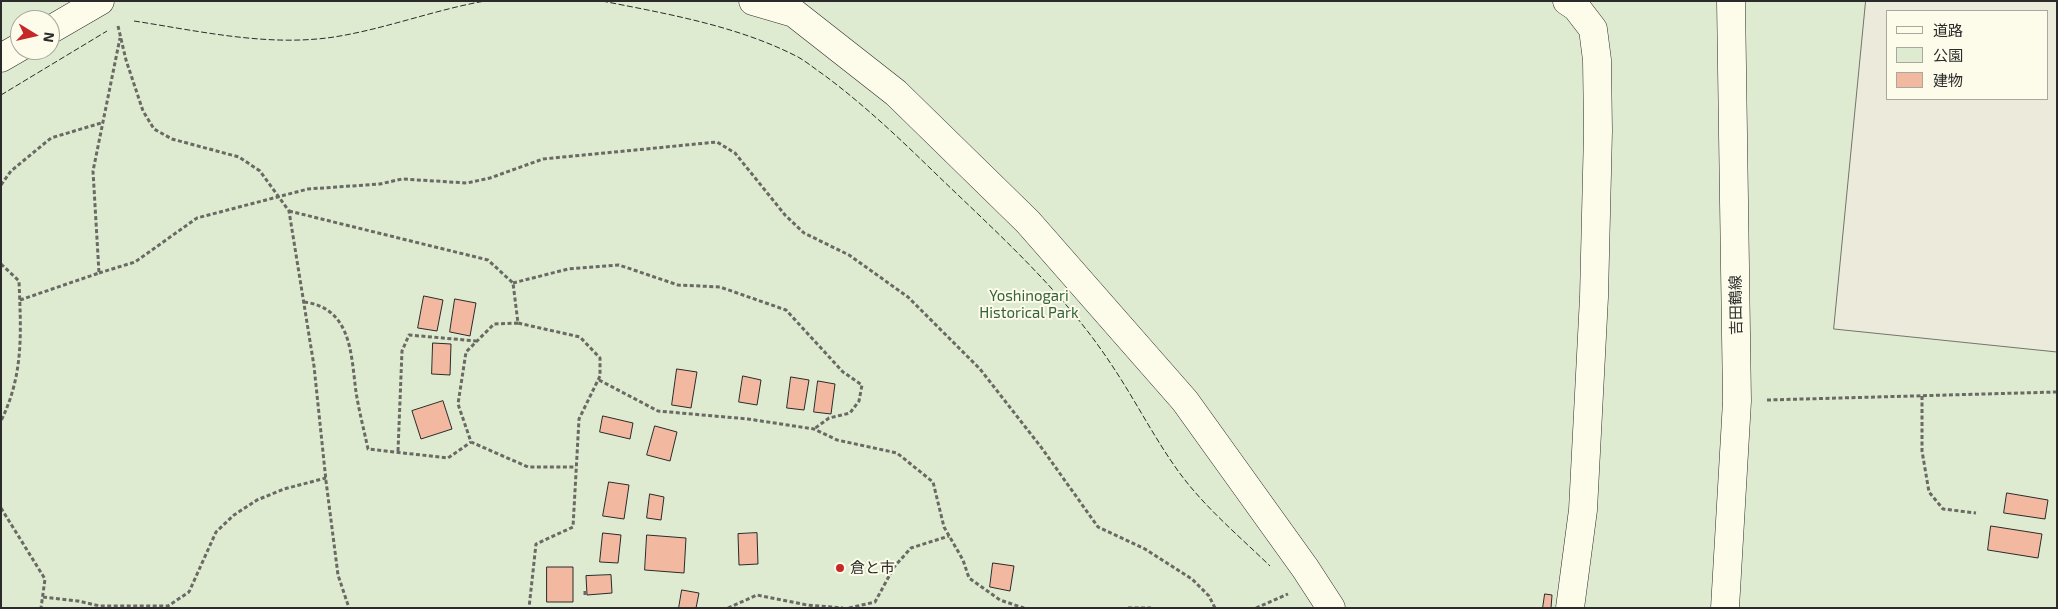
<!DOCTYPE html>
<meta charset="utf-8">
<style>
body{margin:0}
#map{position:relative;width:2058px;height:609px;overflow:hidden;background:#fdfbea;font-family:"Exo 2","Noto Sans JP",sans-serif}
canvas{display:block}
.frame{position:absolute;inset:0;border:2px solid #2b2b2b;pointer-events:none}
.legend{position:absolute;left:1886px;top:10px;width:162px;height:90px;box-sizing:border-box;background:#fdfbea;border:1px solid #a9a89e;margin:0;padding:6px 9px;list-style:none;font-size:15px;color:#2b2b2b}
.legend li{display:flex;align-items:center;gap:10px;height:25px}
.legend b{width:25px;border:1px solid #a9a89e}
.north{position:absolute;left:10px;top:10px;width:50px;height:50px;box-sizing:border-box;background:#fdfbea;border:1px solid #a9a89e;border-radius:50%;rotate:99deg;font-size:14px;font-weight:700;line-height:20px;text-align:center;color:#2b2b2b}
.north::after{content:'';display:block;margin:auto;width:18px;height:22px;background:#c62828;clip-path:polygon(50% 0,100% 100%,50% 72%,0 100%)}
</style>
<div id="map">
<canvas width="2058" height="609"></canvas>
<div class="frame"></div>
<ul class="legend">
<li><b style="height:6px;background:#fdfbea"></b>道路</li>
<li><b style="height:14px;background:#deebd1"></b>公園</li>
<li><b style="height:14px;background:#f2b8a0"></b>建物</li>
</ul>
<div class="north">N</div>
</div>
<script>
const c = document.querySelector('canvas').getContext('2d');
c.lineJoin = 'round';
function fill(path, color) { c.fillStyle = color; c.fill(path, 'evenodd'); }
function stroke(path, color, width, dash) { c.strokeStyle = color; c.lineWidth = width; c.lineCap = dash ? 'butt' : 'round'; c.setLineDash(dash || []); c.stroke(path); }
function drawText(font, color, halo, rows, align = 'center') {
  c.font = font + ' "Exo 2","Noto Sans JP",sans-serif'; c.lineWidth = 4; c.setLineDash([]); c.textBaseline = 'middle'; c.strokeStyle = halo; c.fillStyle = color; for (const [text, x, y, turn = 0] of rows) {
    c.save(); c.translate(x, y); c.rotate((+turn || 0) * Math.PI / 180); c.textAlign = isNaN(turn) ? turn : align; if (halo) c.strokeText(text, 0, 0); c.fillText(text, 0, 0); c.restore();
  }
}
const green = new Path2D(`
 M1,1H2057V608H1ZM1887,11H2047V99H1887ZM20,20H50V50H20Z`);
fill(green, '#deebd1');
stroke(green, '#74746e', 1);
const parking = new Path2D(`
 M1866,1H2057V352L1834,329ZM1887,11H2047V99H1887Z`);
fill(parking, '#eceadb');
stroke(parking, '#74746e', 1);
const building = new Path2D(`
 M424,296L443,300L437,331L418,328Z
 M455,299L476,303L470,336L450,332Z
 M433,343L451,344L450,375L432,374Z
 M677,369L697,372L691,408L672,405Z
 M743,376L761,380L757,405L739,402Z
 M791,377L809,380L804,410L787,408Z
 M818,381L835,384L831,414L814,412Z
 M443,401L452,429L421,439L412,411Z
 M603,416L633,423L630,439L600,432Z
 M655,426L677,432L670,461L647,455Z
 M609,482L629,485L624,519L603,516Z
 M2007,493L2048,500L2045,519L2004,513Z
 M650,494L664,497L661,520L647,518Z
 M1991,526L2042,534L2038,558L1988,550Z
 M603,533L621,535L618,563L600,562Z
 M757,533L758,564L739,565L738,534Z
 M647,535L686,538L684,573L645,570Z
 M993,563L1014,566L1010,591L990,587Z
 M547,567H573V602H547Z
 M611,575L612,593L587,595L586,576Z
 M682,590L699,593L696,608H679Z
 M1545,594L1552,595L1551,608H1543Z`);
fill(building, '#f2b8a0');
stroke(building, '#2b2b2b', 1);
const minor = new Path2D(`
 M753,1L794,13L896,93L1028,222L1185,401L1305,568L1331,608
 M1567,1L1576,7L1593,29L1597,60L1598,131L1594,297L1583,510L1570,608
 M50,30L100,1
 M1,58L20,47`);
const major = new Path2D(`
 M1725,608L1737,401L1731,1`);
stroke(minor, '#2b2b2b', 29);
stroke(major, '#2b2b2b', 29);
stroke(new Path2D(`
 M118,26L126,60L143,111L154,129L172,139L239,157L260,171L289,211L314,366L326,481L338,575L349,608
 M1,185L11,171L51,138L101,123
 M289,211L488,260L513,283L518,323L580,337L600,358V376L579,419L573,527L536,544L529,608
 M1,264L19,281C21,332 24,374 1,421
 M99,273L135,262L197,218L308,189L380,184L402,179L467,183L490,178L543,159L717,142L735,153L785,215L804,233L849,255L908,297L980,369L1041,447L1098,527L1145,549L1192,579L1209,596L1215,608
 M513,283L568,269L619,265L678,285L720,287L786,310L843,372L862,385L859,401L850,413L829,418L814,429
 M20,300L99,273L93,171L120,38
 M304,302C352,308 351,355 356,392C359,411 364,430 368,449L448,458L471,442
 M518,323L494,324L466,352L458,404L471,442L528,467H576
 M599,380L658,411L748,419L814,429L837,440L897,453L933,482L944,527L963,560L969,578L1000,600L1024,608
 M1922,396V451L1929,492L1943,509L1976,513
 M1767,400L2057,392
 M398,451L402,351L409,335L476,341
 M1,508L45,579L41,608
 M585,591V595
 M43,597L78,601L100,606H168L189,592L216,532L234,515L257,500L284,489L326,478
 M728,608L757,595L807,605L843,608
 M849,608L875,602L894,567L911,548L949,536
 M1128,608H1151
 M1256,608L1288,594`), '#6a6964', 3, [4, 2.5]);
stroke(minor, '#fdfbea', 28);
stroke(major, '#fdfbea', 28);
stroke(new Path2D(`
 M602,1C668,14 738,26 798,57C807,62 815,69 824,75C863,104 898,137 933,171C995,231 1063,291 1111,364C1134,398 1152,434 1176,468C1202,505 1237,534 1270,566
 M134,21C199,31 268,47 334,37C385,29 434,10 485,1
 M1,95L107,31`), '#2b2b2b', 1, [6, 2.5]);
for (const [x, y, r, color] of [
 [840,568,5,"#c62828"]
]) { const dot = new Path2D(); dot.arc(x, y, r, 0, 2 * Math.PI); c.fillStyle = color; c.fill(dot); stroke(dot, '#fdfbea', 2); }
drawText('15px', '#34623c', '#fdfbea', [
 ["Yoshinogari",1029,296],
 ["Historical Park",1029,313]
]);
drawText('15px', '#2b2b2b', '#fdfbea', [
 ["吉田鶴線",1736,305,-91]
]);
drawText('15px', '#2b2b2b', '#fdfbea', [
 ["倉と市",850,568]
], 'left');
</script>
